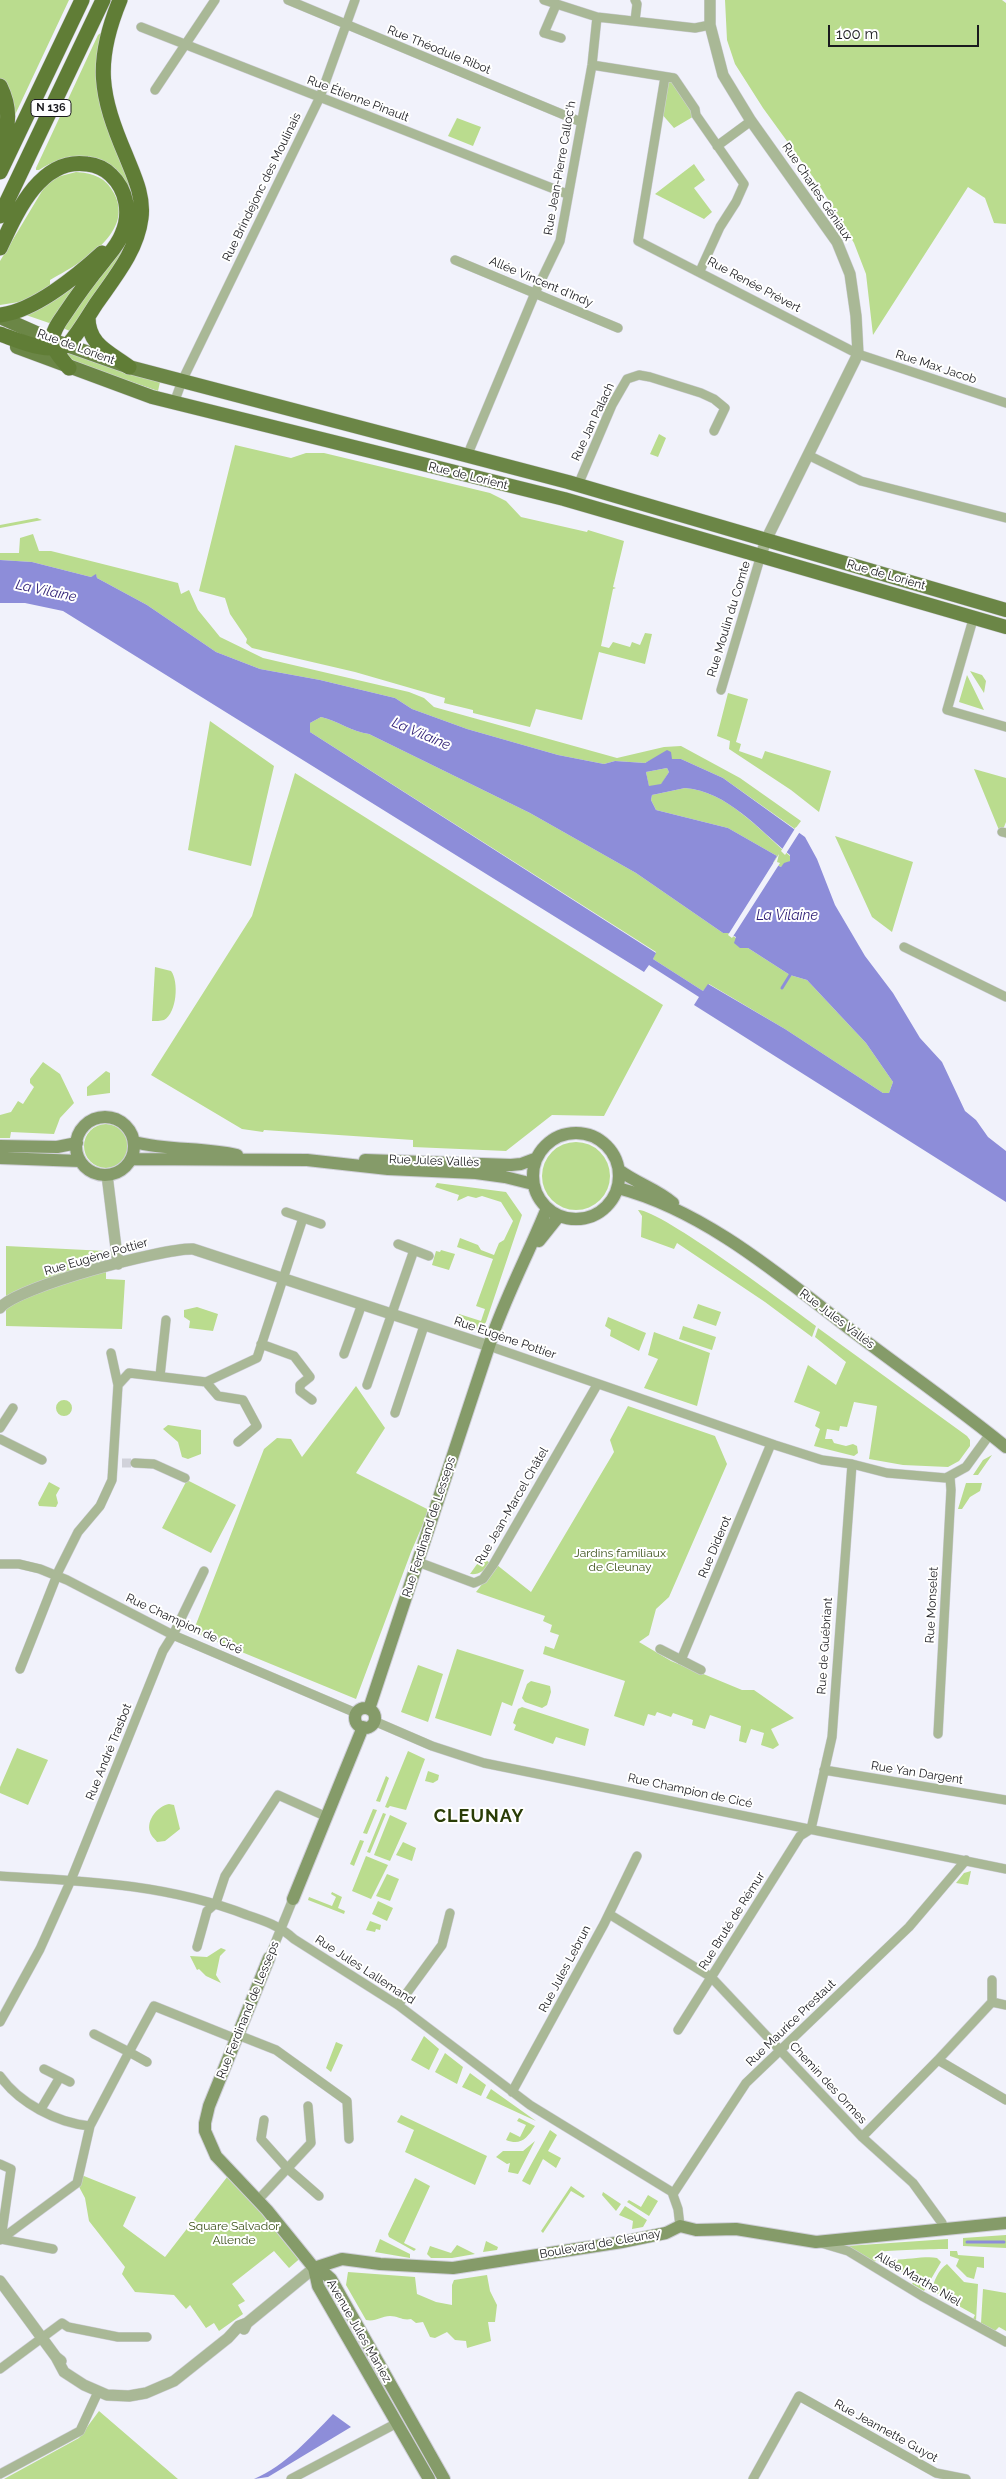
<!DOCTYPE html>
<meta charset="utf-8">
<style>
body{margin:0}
#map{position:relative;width:1006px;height:2479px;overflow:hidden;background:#f1f2fb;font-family:Raleway,sans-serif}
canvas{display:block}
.scale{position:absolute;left:828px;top:25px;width:151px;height:22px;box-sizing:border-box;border:2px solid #1a1a1e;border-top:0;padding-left:6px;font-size:15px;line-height:18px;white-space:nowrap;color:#1a1a1e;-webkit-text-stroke:4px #fff;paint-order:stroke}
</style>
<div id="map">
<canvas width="1006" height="2479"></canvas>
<div class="scale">100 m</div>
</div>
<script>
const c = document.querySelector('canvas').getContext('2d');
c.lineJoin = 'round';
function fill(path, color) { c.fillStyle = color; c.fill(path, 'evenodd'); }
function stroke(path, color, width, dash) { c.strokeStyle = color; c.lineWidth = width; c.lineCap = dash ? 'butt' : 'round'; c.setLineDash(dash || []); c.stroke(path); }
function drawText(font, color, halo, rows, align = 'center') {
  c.font = font + ' Raleway,sans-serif'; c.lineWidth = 4; c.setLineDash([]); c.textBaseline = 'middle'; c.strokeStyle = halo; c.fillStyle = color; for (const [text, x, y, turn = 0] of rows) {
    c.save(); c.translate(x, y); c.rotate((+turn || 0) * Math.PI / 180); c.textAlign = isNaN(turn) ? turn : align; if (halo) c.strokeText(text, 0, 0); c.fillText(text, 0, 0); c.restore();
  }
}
fill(new Path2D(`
 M0,0H69L14,117L0,78Z
 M725,0H1002L1006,3V224L994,223L985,198L968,187L873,335L866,274L854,243L821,188L763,108L735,64L727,40Z
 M102,32L100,53L136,203L127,247L72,332L63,328L133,203C123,153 78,145 39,170H36V168L98,35Z
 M665,77L674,78L696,115L674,128L660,112Z
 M457,118L481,127L473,146L448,136Z
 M694,164L705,180L694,188L712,212L704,219L655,194Z
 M76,172C90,173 104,176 112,190C139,231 79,264 50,280V286L20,304L19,302L0,305V261L45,186L57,177Z
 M81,279L52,324L26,315Z
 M67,352L160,382L158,391L73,362L65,353Z
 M659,434L666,438L658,457L650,454Z
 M235,445L291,458L306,453H324L490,493L506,501L521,517L587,532L588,530L624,541L613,587L616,588L613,589L601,646L609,648L613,642L630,647L632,642L640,645L645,633L652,634L645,664L599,652L582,720L536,709L530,727L473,713V710L444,703L445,698L355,672L252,648L246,643L247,639L230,614L225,598L199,591Z
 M37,518L42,520L0,528V525Z
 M33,534L39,551H51L178,583L181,594L189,590L198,610L220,637L263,658L409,692L424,698L434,707L617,758L664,747L681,746L740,778L801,821L795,829L723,778L681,759H672L663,754L645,763L615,761L604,764L558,755L467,729L412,709L395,698L320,680L260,669L216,652L147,605L97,578L96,575L91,577L32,562L0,560V553H19L20,538Z
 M970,671L982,675L986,681L984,693Z
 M967,675L984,710L959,702Z
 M728,693L748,699L736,742L741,744L739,751L762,759L765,751L831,771L819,812L791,790L729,749L730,741L717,736Z
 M321,717C338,721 352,732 369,734L530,813L636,873L723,933H728L736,938L748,948L790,975L807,980L866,1043L893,1082L889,1093H883L785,1029L709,984L703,991L653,959L656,952L310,732V723Z
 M210,721L274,766L251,866L188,850Z
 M667,768L669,772L661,785L649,787L646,772Z
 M974,769L1006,778V822L1002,832L999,830Z
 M295,773L663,1005L604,1116L552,1115L506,1151L413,1147V1140L264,1130L263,1132L242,1129L151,1075L252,916Z
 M685,788C727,791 759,830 790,856V861L781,867L773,863L777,856L728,828L656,810L651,800L652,795Z
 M835,836L913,862L892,932L872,917Z
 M155,967L171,971C179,981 177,1013 164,1020C161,1021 155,1021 152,1021Z
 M43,1062L60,1074L74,1103L60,1118L54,1134L11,1132L10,1138H0V1115L11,1112L18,1101L23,1104L34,1087L30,1083V1079Z
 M106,1071L110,1073V1093L87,1096V1087Z
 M84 1146a22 22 0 1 1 44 0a22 22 0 1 1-44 0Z
 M542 1176a34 34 0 1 1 68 0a34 34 0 1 1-68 0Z
 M437,1183L506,1192L522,1215L486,1322L480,1330L457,1323L459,1314L481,1321L485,1309L476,1306L493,1259L457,1247L460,1238L478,1245L481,1250L494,1255L499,1243L504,1240L513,1221L501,1202L482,1196L476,1198L468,1196L457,1201L459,1195L435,1187Z
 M638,1210C660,1209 790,1307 816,1326L812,1337L765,1302L677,1243L674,1249L641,1237L642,1216Z
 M6,1246L106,1251V1279L125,1280L122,1329L6,1326Z
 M441,1250L455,1254L449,1270L432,1265L436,1251L440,1252Z
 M698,1304L721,1312L716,1326L693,1318Z
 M197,1307L218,1314L213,1331L189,1328L190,1321L184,1317V1310Z
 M608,1317L646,1333L639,1351L610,1336L611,1330L605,1326Z
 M683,1326L716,1337L712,1350L679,1339Z
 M818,1328L967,1436L970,1440V1446L959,1461L948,1467L903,1465L869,1459L877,1406L854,1402L847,1427L840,1426L839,1431L827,1429L825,1439H832L834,1443L846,1446L853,1444L857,1446L858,1453L854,1456L814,1446L820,1429L815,1426L820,1412L794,1402L808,1365L836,1385L846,1362L815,1337Z
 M654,1332L710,1353L697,1406L644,1388L658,1359L648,1355Z
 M356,1386L385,1428L356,1473L429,1510L411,1552L356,1699L193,1632L264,1449L277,1438L291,1439L302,1457Z
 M56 1408a8 8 0 1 1 16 0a8 8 0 1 1-16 0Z
 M628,1406L715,1436L727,1464L669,1597L656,1609L649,1635L639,1642L671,1661L701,1673L742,1690H754L794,1718L771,1729L779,1745L773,1749L761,1745L764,1733L751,1729L746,1743L739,1741L741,1726L710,1715L705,1729L692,1725L693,1720L673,1713L671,1717L657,1712L655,1716L648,1714L644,1726L614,1716L625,1681L543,1654L545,1646L554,1649L559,1635L550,1632L552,1625L543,1621L545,1616L476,1592L497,1565L531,1592L614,1452L610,1440Z
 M168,1425L201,1430V1454L188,1459L182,1457L178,1442L163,1429Z
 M992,1455L978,1475H973L983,1460Z
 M187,1480L236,1505L211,1553L162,1528Z
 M49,1482L60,1488L56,1495L58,1503L56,1507L39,1506L38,1503Z
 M966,1483H982L980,1491L970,1497L962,1509H958Z
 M482,1557L490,1563C484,1571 479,1575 470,1574Z
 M457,1649L524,1670L512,1706L502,1702L491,1736L435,1718Z
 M418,1665L443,1674L428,1722L401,1712Z
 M531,1681L550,1686L551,1692L547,1705L542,1708L525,1702L522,1698L527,1684Z
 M522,1707L589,1729L585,1746L556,1737L553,1744L514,1730L516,1725L513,1723L518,1709Z
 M17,1748L48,1760L28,1805L0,1793V1787Z
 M408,1751L425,1759L406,1810L390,1806L388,1808L385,1807Z
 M428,1771L439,1775L438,1780L433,1783L425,1781Z
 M386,1776L389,1778L380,1802L376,1801Z
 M169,1804L174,1805L180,1829L165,1841L157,1842C155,1839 151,1836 150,1832C146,1820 158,1806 169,1804Z
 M373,1809L377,1810L367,1834L363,1833Z
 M383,1813L386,1814L370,1853L367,1852Z
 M390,1815L407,1823L390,1861L374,1855Z
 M360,1840L364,1841L354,1866L350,1864Z
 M403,1842L416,1848L412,1861L396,1855Z
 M366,1856L388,1865L371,1899L352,1891Z
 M971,1871L968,1885L956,1883L964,1873Z
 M387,1874L399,1879L390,1901L376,1896Z
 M332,1892L342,1897L338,1908L345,1911L344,1914L308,1900L309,1897L332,1906L336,1897L331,1894Z
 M378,1901L393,1908L387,1921L372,1914Z
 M370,1921L381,1925L380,1930L376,1929L375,1932L366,1930Z
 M221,1948L226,1950L220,1956L216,1975L221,1983L206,1976L199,1969L197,1970L190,1956L207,1957Z
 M424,2036L439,2049L429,2070L411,2060Z
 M336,2042L343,2045L331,2072L326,2068Z
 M445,2053L463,2067L457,2084L435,2072Z
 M470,2073L486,2085L481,2096L462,2087Z
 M491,2089L536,2121L486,2098Z
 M401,2115L487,2156L475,2185L405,2152L414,2130L397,2122Z
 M519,2118L535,2126C527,2138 521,2146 506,2140L510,2132L520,2137L526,2125L517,2121Z
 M550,2130L557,2135L548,2151L561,2158L556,2168L543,2159L530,2185L522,2181Z
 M535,2141L518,2174L508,2172L510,2163L507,2164L496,2157L503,2151H523Z
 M231,2172L304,2255L289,2268L274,2251L232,2284L245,2301L238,2305L243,2314L219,2331L214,2323L206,2328L190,2305L186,2309L174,2295L135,2292L122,2274L125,2267L89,2221L85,2198L77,2183L79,2174L136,2197L123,2226L165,2257Z
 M415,2178L430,2186L404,2243L416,2249L414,2251L389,2237L388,2234Z
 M571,2186L585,2196L583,2198L571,2191L543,2233L541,2231Z
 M603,2192L621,2204L616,2211L602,2195Z
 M648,2195L658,2201L649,2216L627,2202L629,2200L641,2207Z
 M625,2206L647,2220L643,2227L632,2229L633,2221L619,2215Z
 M1006,2235V2248L963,2246V2238Z
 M380,2239L410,2254V2258L375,2252Z
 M948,2239V2249C939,2249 884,2250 881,2252L883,2257C891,2264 922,2255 937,2258L941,2262L924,2291L912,2284L915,2279L877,2259L874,2263L847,2246Z
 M486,2241L498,2247L497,2250L483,2252Z
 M457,2245L475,2254L452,2258H431L427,2254L430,2246L451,2253Z
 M950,2251H957L958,2255L984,2257V2268L977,2267L974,2279L967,2277L956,2266L959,2259L950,2256Z
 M947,2264L964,2282L978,2284L976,2321L973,2319L975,2315L932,2291C933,2282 939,2269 947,2264Z
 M348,2272L415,2277L417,2294L436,2302L452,2305V2285L454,2280L487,2275L490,2291L497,2305L495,2322H488L491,2341L467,2348L466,2341L455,2340L447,2332L435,2338L430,2337L423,2322L416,2323L411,2319C403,2321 398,2316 390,2316C381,2316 376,2322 366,2320L346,2285Z
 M983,2289L1006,2293V2331L999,2327L995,2331L981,2323Z
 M99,2411L178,2479H4L79,2438Z`), '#badc8e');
fill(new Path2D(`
 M0,560L32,562L91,577L96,574L97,578L147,605L216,652L260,669L320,680L395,698L412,709L467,729L558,755L604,764L615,761L645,763L667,750L671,752L672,759H681L723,778L805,837L817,859L835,905L865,956L893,993L920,1038L942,1062L965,1111L976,1120L988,1137L1006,1151V1202L694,1005L699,997L649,965L644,972L63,611L25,603H0ZM321,717C338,721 352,732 369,734L530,813L636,873L723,933H728L736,937L734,943L740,948H748L790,975L807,980L866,1043L893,1082L889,1093H883L785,1029L708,984L703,991L653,959L656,953L310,732V723ZM667,768L669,772L661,784L649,786L646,772ZM685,788C727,791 759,830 790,855V861L784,863L781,867L773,863L777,856L728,828L656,810L651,800L652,795Z
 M333,2414L351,2427L268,2477L254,2479C286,2465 309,2439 333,2414Z`), '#8d8dd9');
fill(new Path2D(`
 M796,827L801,830L785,855L781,851Z
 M779,854L777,862L780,863L732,938L728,935Z`), '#f1f2fb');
stroke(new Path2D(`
 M782,988L790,975
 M967,2242H1004`), '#8d8dd9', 3);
stroke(new Path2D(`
 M122,1463H135`), '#d1d2da', 9, [9, 4.5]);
const minor = new Path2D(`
 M288,0L581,122
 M544,0L597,17L695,28L710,25
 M635,0L637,4L635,21
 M556,5L544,33L561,38
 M141,27L567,194
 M592,65L674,78L695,109L696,115L744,184L736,202L720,227L700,271
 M665,77L638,241L858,354L1006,403
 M155,90L215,0
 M717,146L751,121
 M455,260L618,328
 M174,403L182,381L320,97L355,0
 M808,455L861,481L1006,518
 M467,456L535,293L560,241L592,65L597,17
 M578,485L612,405L627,379L639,375L650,377L701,393L714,399L725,408L714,431
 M974,616L947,710L1006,727
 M721,690L761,555
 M1002,832L1006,833
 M904,947L1006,997
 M286,1212L321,1224
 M398,1244L429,1256
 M261,1344L294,1356L310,1377L300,1385V1391L312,1400
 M489,1346L775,1445L822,1460L852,1464L887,1473L946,1478L966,1467L990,1434
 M344,1354L362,1304
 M160,1376L166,1320
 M206,1382L218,1396L243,1400L257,1426L238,1442
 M118,1385L129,1373L206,1382L257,1358L303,1218
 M367,1385L414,1250
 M395,1413L424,1326
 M0,1428L13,1408
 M0,1439L42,1460
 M135,1463L154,1464L185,1478
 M418,1562L474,1583L483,1579L493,1565L597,1385
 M0,1564H19L40,1569L67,1580L173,1635L356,1713
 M660,1649L701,1670
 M681,1660L771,1444
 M20,1669L59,1570L78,1532L100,1506L112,1480L118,1385L111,1353
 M374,1721L432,1746L484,1763L1006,1869
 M938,1734L951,1490L950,1477
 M824,1770L1006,1800
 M0,1876C84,1881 167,1884 247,1915C265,1921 280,1926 294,1939L398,2005L530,2105L672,2192L678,2209L680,2226
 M609,1914L711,1977L862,2137L913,2183L942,2223L944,2229
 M197,1947L207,1911L216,1903L225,1876L278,1795L327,1817
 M269,1958L293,1899
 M992,2002V1980
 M398,2005L442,1945L450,1913
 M1006,2005L992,2002L938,2060L1006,2100
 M0,2022L40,1949L71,1880L163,1651L173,1635L204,1571
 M678,2030L800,1836L811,1829L832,1737L852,1464
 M238,2035L276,2050L347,2101L349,2139
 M147,2062L129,2052L154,2006L236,2039
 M44,2069L70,2082
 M0,2076C19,2103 57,2123 90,2126
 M512,2092L604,1924L637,1856
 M41,2109L60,2077
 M264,2120L261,2139L287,2168L319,2196
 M862,2137L938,2060
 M0,2164L11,2169L1,2239
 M673,2194L746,2083L909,1927L966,1860
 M258,2200L311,2143L308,2106
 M1,2239L53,2249
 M0,2240L77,2183L90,2126L129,2052L94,2034
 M821,2243L848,2251L922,2296L1006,2342
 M0,2369L62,2323L68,2327L118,2337H147
 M0,2474L80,2431L98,2392
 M291,2479L397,2423
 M753,2479L799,2396L936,2473L966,2479`);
const tertiary = new Path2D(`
 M710,0V25L723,75L751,121L837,242L850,274L856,316L858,354L766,540L761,555
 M107,1175L118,1264
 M0,1308C16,1287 163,1248 193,1249L489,1346
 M0,2281L56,2357L61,2361
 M244,2329L247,2323L314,2268
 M56,2357L64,2372L84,2385L107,2395L129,2396L146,2393L174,2381L228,2338L239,2326L247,2323`);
const secondary = new Path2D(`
 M76 1146a29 29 0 1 1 58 0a29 29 0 1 1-58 0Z
 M533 1176a43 43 0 1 1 86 0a43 43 0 1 1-86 0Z
 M134,1142C168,1151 203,1147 237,1155
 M0,1146L57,1147L77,1143
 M0,1158L80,1161
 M131,1159L307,1160L388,1169L476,1173L505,1177L533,1184
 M365,1160L511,1165L521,1164L537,1158
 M619,1170C636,1183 657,1189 673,1203
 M618,1188C706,1211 783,1278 855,1333C905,1371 957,1407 1006,1447
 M539,1241L559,1216
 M355 1718a10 10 0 1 1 20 0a10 10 0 1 1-20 0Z
 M369,1709L493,1334C509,1290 530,1250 547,1208
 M293,1899L363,1727
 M269,1958L209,2106L205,2123V2131L216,2156L267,2210L314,2268
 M314,2268L342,2259L380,2264L453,2268L622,2242L666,2233L680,2226L696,2230L736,2229L816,2242L1006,2223
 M314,2268L321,2270L331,2279L444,2479
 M314,2268L318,2286L429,2479`);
const primary = new Path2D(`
 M0,317L52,340L129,367L568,482L1006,610
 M17,347L152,397L564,499L1006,627`);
const trunk = new Path2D(`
 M0,86C10,106 10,127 0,147
 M0,172L82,0
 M0,216L103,0
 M0,248C16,214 40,157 87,164C96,165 104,168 111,175C127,190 131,214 122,234C118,245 109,254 103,262C89,279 76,297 64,315C59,322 51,333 53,342C54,352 63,360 69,368
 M0,315C34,311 77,276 102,253
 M88,317C88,345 109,352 129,367
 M0,334C20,341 47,354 68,345C79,332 87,318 96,304C114,278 137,251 141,218C144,196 134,176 126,156C100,95 94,63 120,0`);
stroke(minor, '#cfcfd8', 10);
stroke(tertiary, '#cfcfd8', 12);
stroke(secondary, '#cfcfd8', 14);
stroke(primary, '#cfcfd8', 15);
stroke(trunk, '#cfcfd8', 16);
stroke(minor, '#a9b896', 9);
stroke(tertiary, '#a9b896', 11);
stroke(secondary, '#859b69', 12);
stroke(primary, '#6b8646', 14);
stroke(trunk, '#607d36', 15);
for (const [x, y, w] of [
 [51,108,40]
]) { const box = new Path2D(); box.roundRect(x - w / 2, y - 8.5, w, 17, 4); c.fillStyle = '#fff'; c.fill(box); stroke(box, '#1a1a1e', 1); }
drawText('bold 11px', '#1a1a1e', null, [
 ["N 136",51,108]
]);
drawText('12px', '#1a1a1e', '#fff', [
 ["Rue Théodule Ribot",439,50,22],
 ["Rue Étienne Pinault",358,99,21],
 ["Rue Jean-Pierre Calloc'h",560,168,-80],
 ["Rue Brindejonc des Moulinais",262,187,-64],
 ["Rue Charles Géniaux",817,192,56],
 ["Allée Vincent d'Indy",541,282,23],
 ["Rue Renée Prévert",754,285,28],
 ["Rue de Lorient",76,347,20],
 ["Rue Max Jacob",936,367,18],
 ["Rue Jan Palach",593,422,-65],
 ["Rue de Lorient",468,476,14],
 ["Rue de Lorient",886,575,16],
 ["Rue Moulin du Comte",729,619,-73],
 ["Rue Jules Vallès",434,1161,2],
 ["Rue Eugène Pottier",96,1257,-16],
 ["Rue Jules Vallès",837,1319,37],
 ["Rue Eugène Pottier",505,1338,19],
 ["Rue Jean-Marcel Châtel",512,1506,-60],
 ["Rue Ferdinand de Lesseps",429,1527,-72],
 ["Rue Diderot",715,1547,-67],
 ["Rue Monselet",932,1605,-87],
 ["Rue Champion de Cicé",184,1624,25],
 ["Rue de Guébriant",825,1646,-86],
 ["Rue André Trasbot",109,1752,-68],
 ["Rue Yan Dargent",917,1773,9],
 ["Rue Champion de Cicé",690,1791,12],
 ["Rue Bruté de Rémur",732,1921,-58],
 ["Rue Jules Lebrun",565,1969,-62],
 ["Rue Jules Lallemand",365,1970,33],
 ["Rue Ferdinand de Lesseps",248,2010,-68],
 ["Rue Maurice Prestaut",791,2023,-44],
 ["Chemin des Ormes",828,2083,47],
 ["Boulevard de Cleunay",600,2244,-10],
 ["Allée Marthe Niel",918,2279,30],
 ["Avenue Jules Maniez",359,2331,60],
 ["Rue Jeannette Guyot",886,2431,29]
]);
drawText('12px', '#3b5119', '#fff', [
 ["Jardins familiaux",620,1553],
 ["de Cleunay",620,1567],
 ["Square Salvador",234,2226],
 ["Allende",234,2240]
]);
drawText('italic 14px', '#2c1c74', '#fff', [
 ["La Vilaine",46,591,12],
 ["La Vilaine",421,734,23],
 ["La Vilaine",787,916]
]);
c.letterSpacing = '1px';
drawText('bold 18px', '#2a3d07', '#fff', [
 ["CLEUNAY",479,1817]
]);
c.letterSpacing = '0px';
</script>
